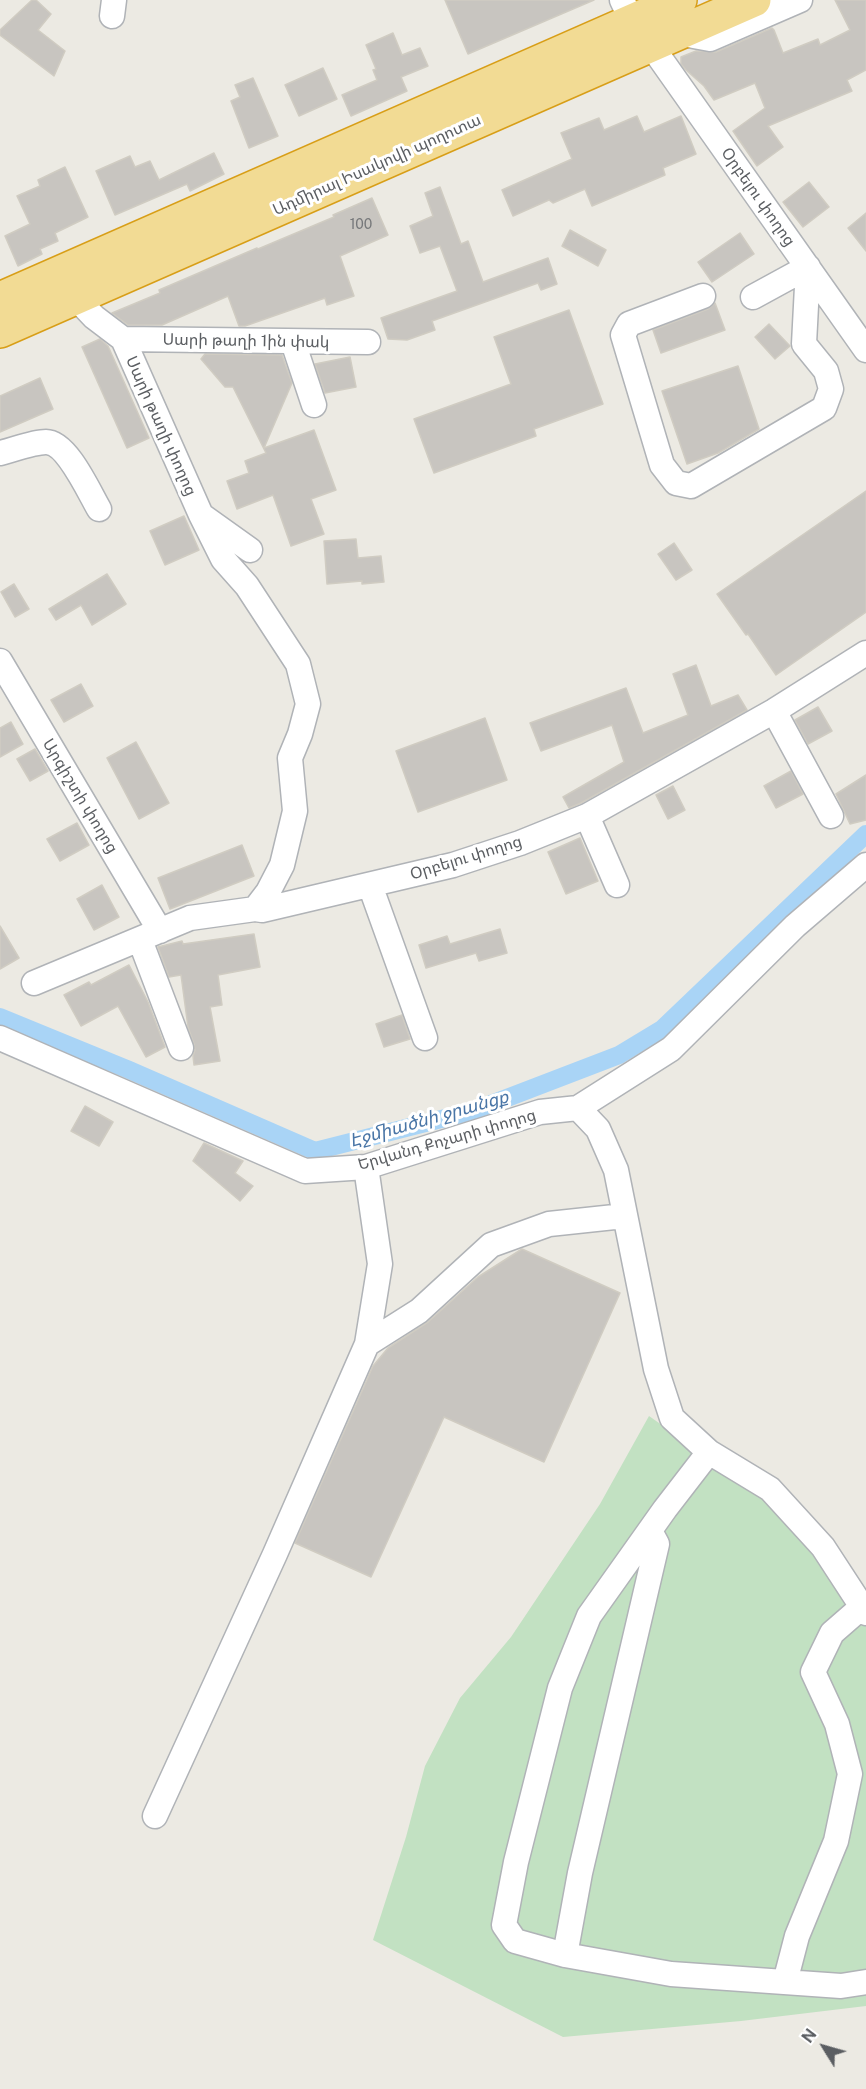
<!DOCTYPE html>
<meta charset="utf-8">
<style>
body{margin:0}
#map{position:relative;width:866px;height:2089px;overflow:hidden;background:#eceae3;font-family:"Public Sans",sans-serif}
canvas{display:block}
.north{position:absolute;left:794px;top:2017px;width:60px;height:60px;-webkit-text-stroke:4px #fff;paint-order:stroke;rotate:307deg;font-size:16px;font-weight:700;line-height:24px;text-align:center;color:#5b5e62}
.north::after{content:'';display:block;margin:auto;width:21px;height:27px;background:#5b5e62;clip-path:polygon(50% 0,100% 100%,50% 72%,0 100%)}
</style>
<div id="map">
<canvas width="866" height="2089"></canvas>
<div class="north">N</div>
</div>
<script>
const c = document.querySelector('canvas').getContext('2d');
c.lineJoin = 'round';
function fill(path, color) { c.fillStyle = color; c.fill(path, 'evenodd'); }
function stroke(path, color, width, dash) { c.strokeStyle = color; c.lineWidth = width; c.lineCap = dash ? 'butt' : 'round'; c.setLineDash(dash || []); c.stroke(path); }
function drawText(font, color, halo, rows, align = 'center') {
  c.font = font + ' "Public Sans","Noto Sans Armenian",sans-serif'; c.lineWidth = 6; c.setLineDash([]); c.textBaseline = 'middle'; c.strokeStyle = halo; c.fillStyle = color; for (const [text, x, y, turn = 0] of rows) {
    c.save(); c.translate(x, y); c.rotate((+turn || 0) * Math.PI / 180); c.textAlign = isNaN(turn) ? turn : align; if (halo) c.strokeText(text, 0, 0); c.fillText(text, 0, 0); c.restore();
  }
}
fill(new Path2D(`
 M649,1416L786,1512L866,1602V2006L741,2021L563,2037L373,1940L406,1837L425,1766L460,1698L511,1637L600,1504Z`), '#c2e1c2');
stroke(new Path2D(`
 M0,1017L127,1069L315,1151L473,1111L619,1055L662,1029L866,834`), '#a9d4f6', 18);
const building = new Path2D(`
 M32,0H36L51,14L38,30L65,51L54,76L0,35V30Z
 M445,0H594L468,54Z
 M835,0H866V70L847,80L852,91L768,126L783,147L757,166L733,131L765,108L755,83L714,100L704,86L686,70L681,64V57L696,51L716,52L772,28L774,30L783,53L818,39L820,45L850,30Z
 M393,33L402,55L420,48L428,66L401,77L407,91L351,116L342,95L377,80L373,70L376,69L366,45Z
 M323,68L337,99L299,116L285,85Z
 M253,78L278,136L249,148L231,101L240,97L235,85Z
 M637,116L644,132L681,116L696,154L663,168L665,175L592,206L585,189L553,203L549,200L513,216L502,190L572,159L561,133L599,118L604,130Z
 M214,153L224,174L190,191L187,184L115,215L96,171L130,156L135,167L150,161L159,180Z
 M65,167L88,217L55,233L58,241L40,249L42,254L18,266L5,236L30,224L17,196L40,186L38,180Z
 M809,182L829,207L803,227L783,202Z
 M440,187L461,244L468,241L483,282L548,258L557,284L541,290L538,283L432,321L435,330L407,340L388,339L381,318L457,291L440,246L420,253L410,226L433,216L425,193Z
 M372,198L388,235L340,256L354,296L327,305L325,298L245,326H239L228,296L162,325H128L112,313L160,293L159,290L257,248L258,249L334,217L333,215Z
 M866,213V251L848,228Z
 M570,230L606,250L598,266L562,246Z
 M740,233L754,254L712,282L698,262Z
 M715,303L725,330L661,353L653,330L708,309Z
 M569,310L603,404L534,429L536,436L434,473L414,419L511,384L494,337Z
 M769,324L790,346L775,359L755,337Z
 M100,339L108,346L149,438L127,448L82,347Z
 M205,354L282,355L292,383L264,448L314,430L336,490L311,499L324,534L291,546L273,495L237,509L227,481L249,473L245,461L266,453L233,387H225L201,359Z
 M350,357L356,387L325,393L315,364Z
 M738,366L759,429L718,453L687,464L662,391Z
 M40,378L53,409L0,432V396Z
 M866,491V612L776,675L748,634L746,635L717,594Z
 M184,516L199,550L165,565L150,531Z
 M356,539L358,558L381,556L384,582L362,584V581L327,584L324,541Z
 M674,543L692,570L676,580L658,554Z
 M107,574L126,604L92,625L81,605L56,620L49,609Z
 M14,584L29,609L15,617L1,592Z
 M696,665L711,706L738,695L747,710L581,803L569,808L563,797L624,762L612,725L541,751L530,723L626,688L643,733L688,715L673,674Z
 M81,684L93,706L64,722L51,700Z
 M818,707L832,731L808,744L795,720Z
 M485,718L507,780L418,812L396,751Z
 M11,722L23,744L0,757V728Z
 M136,742L169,803L139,819L107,758Z
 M35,749L48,771L30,781L17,759Z
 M791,771L803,794L776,808L764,786Z
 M866,775V820L850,824L836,794Z
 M673,786L685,810L668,819L656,795Z
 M77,823L89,845L60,861L47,839Z
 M580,838L598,881L566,894L548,852Z
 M242,845L254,876L170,909L158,878Z
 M102,885L119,917L94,930L77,899Z
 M0,926L19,958L0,969Z
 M500,929L507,953L479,961L476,953L426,968L419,945L447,936L450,944Z
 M254,934L260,967L218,975L222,1005L210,1007L220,1061L194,1065L193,1056L195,1050L194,1044L188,1027L181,975L169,977L158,947L182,941L183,944Z
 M129,965L148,1002L165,1047L146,1057L118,1006L81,1026L64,995L89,982L91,985Z
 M402,1015L410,1039L384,1047L376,1024Z
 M85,1106L113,1122L99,1146L71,1131Z
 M204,1143L243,1161L235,1173L253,1186L240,1201L193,1161Z
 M522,1249L620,1293L544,1462L444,1417L371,1577L295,1543L373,1366L388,1348L428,1322L478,1277Z`);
fill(building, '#c8c5c0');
stroke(building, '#d0ccc2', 1.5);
const minor = new Path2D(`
 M622,0L632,21
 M112,16L114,0
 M677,33L710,39L800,0
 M650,44L866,350
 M703,296L629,324L623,335L662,465L676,483L691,486L824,408L831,389L826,371L804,344L808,267
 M753,297L808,267
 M76,298L94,317L123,339L201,515L250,550
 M123,339L368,342
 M293,342L314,405
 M0,453C13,450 33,442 46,442C67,442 89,492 99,509
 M201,515L223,559L247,586L298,664L308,704L300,734L290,758L295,811L282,865L268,892L255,909
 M0,661L160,931
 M774,711L831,816
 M587,816L617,885
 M370,885L425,1038
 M140,940L181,1048
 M34,983L190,918L255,909L262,910L453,865L520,843L587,816L774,711L866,653
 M0,1038L305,1171L366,1167L540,1112L578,1108L671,1049L795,926L866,865
 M578,1108L598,1129L616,1170L656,1369L672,1418L709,1452L770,1489L823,1547L866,1613
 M367,1344L419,1311L491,1245L549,1224L624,1216
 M709,1452L665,1509L589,1616L560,1688L516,1862L504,1925L515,1941L565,1955L671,1974L841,1986L866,1982
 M155,1816L275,1554L367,1344L380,1264L366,1167
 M565,1955L580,1873L657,1544L650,1531
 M785,1982L797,1936L836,1841L850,1774L837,1724L813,1672L832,1633L863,1606`);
const highway = new Path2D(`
 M0,299L680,0
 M0,331L754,0`);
stroke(minor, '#b0b3b7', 27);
stroke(highway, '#d89e17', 36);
stroke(minor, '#fff', 24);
stroke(highway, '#f2db94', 33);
drawText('14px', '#76787a', null, [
 ["100",361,225]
]);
drawText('16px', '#5b5e62', '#fff', [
 ["Ադմիրալ Իսակովի պողոտա",377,165,-24],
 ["Օրբելու փողոց",758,197,55],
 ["Սարի թաղի 1ին փակ",246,341,1],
 ["Սարի թաղի փողոց",161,426,66],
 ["Արգիշտի փողոց",80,796,59],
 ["Օրբելու փողոց",466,858,-17],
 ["Երվանդ Քոչարի փողոց",447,1140,-16]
]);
drawText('italic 18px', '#4975a6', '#fff', [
 ["Էջմիածնի ջրանցք",429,1119,-16]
]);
</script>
